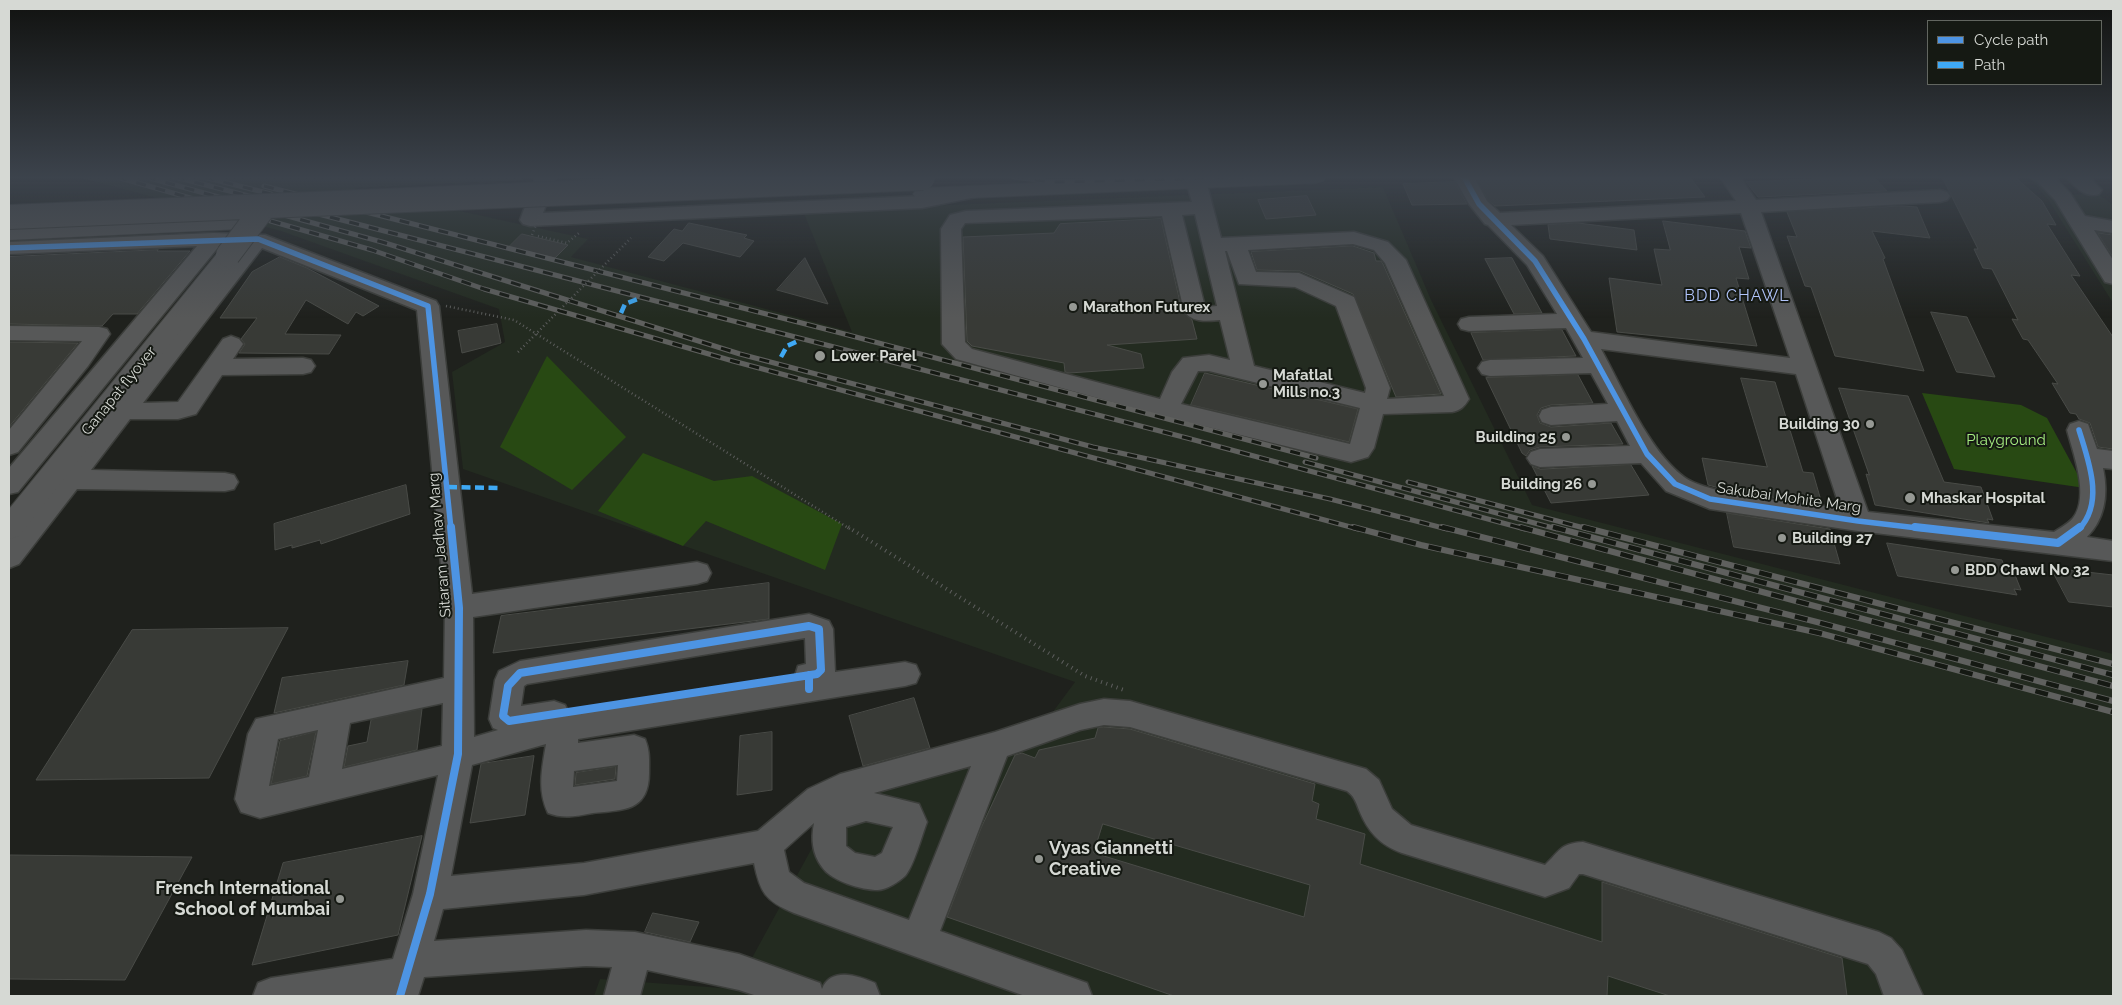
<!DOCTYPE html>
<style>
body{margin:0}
#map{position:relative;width:2122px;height:1005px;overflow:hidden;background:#1f211d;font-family:Raleway,sans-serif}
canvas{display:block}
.frame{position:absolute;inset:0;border:10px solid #d6d9d4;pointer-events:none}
.legend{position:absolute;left:1927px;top:20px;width:175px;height:65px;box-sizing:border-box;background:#151913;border:1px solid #626660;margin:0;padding:6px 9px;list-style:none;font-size:15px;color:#d6d9d4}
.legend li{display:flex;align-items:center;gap:10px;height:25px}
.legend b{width:25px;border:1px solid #626660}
</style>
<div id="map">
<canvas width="2122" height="1005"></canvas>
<div class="frame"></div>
<ul class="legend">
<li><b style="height:6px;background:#4d94e3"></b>Cycle path</li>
<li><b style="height:6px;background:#3fa9f5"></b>Path</li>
</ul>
</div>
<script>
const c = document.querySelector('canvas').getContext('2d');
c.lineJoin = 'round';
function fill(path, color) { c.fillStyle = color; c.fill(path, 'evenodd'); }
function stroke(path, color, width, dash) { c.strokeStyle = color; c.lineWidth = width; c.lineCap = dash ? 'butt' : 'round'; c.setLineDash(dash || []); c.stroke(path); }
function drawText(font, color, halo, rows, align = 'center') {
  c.font = font + ' Raleway,sans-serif'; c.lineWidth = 4; c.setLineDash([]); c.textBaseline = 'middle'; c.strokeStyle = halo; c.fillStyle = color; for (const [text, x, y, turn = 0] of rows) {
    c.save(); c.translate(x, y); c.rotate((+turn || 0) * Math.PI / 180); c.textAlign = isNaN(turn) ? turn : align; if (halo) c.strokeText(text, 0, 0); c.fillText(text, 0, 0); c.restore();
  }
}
fill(new Path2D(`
 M78,177H524L523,180L354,188L588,239L571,257L852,332L803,211L1383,187L1431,300L1532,505L2113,654V996H594L600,979L735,989L848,782L1038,732L1075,682L463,469L452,372L505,342L499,309L281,231Z
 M2029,177H2048L2066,195L2097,193L2113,205V303L2049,201Z`), '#232b20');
fill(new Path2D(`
 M547,356L626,437L572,490L500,447Z
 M1922,393L2021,405L2047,418L2085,488L1954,469Z
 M643,453L714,481L752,476L842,524L825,570L706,521L683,546L598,511Z`), '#284913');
const building = new Path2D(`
 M1476,177H1690L1705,197L1495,206L1488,200Z
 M1866,177H1874L1887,191L1758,197L1746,182Z
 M1981,177H2015L2042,201L2056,225L2047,224L2080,276L2071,275L2113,337V449L2098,447L2090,423L2079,419L2076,414L2070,413L2052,383L2058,384L2028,340L2023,339L2012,319L2018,320L1992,269L1983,268L1974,249H1978L1943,179Z
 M1455,182L1467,204L1412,205L1403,184Z
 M1307,196L1316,215L1266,219L1258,200Z
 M1902,206L1917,207L1930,238L1872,231L1885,258L1883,259L1924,371L1835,356L1811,287L1805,286L1787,236L1797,237L1787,212Z
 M1161,219L1182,311L1192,320L1197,339L1107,345L1141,354L1144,368L1069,373L1065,372L1064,363L972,346L967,341L963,237L1054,233L1060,224Z
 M1663,221L1745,231L1751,248L1739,247L1749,279L1736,278L1757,346L1617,332L1609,278L1662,285L1654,249L1670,250Z
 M689,223L747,235L744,238L754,241L740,257L683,243L664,261L648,257L674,229L682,231Z
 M1578,223L1634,230L1637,250L1550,239L1548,225Z
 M2098,233L2113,235V257Z
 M522,234L568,245L555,258L509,247Z
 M1353,246L1374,253L1376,261H1381L1383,264L1441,394L1396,397L1353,294L1300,271L1257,270L1251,252Z
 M158,250L157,251H190L137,314H113L102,326L9,324V257Z
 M280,257L307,268L379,306L363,316L356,312L348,324L306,300L285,334L341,335L329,354L239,353L245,344L241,339L257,318H220L252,272Z
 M805,258L828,304L777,290Z
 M1512,258L1542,313L1514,314L1485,259Z
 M1931,312L1967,317L1995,377L1957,372Z
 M497,324L501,343L462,353L458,331Z
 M1562,330L1576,356L1483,360L1471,333Z
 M9,342L78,343L9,427Z
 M1205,373L1358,409L1349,442L1191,405Z
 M1578,375L1593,403L1551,405L1541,408L1537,415L1540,423L1551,427L1611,423L1623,444L1540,447L1530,450L1526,456L1522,453L1486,378Z
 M1741,378L1775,382L1803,472L1813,473L1822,504L1735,492L1708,485L1702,458L1767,467Z
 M1839,388L1908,396L1944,482L1981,487L1993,520L1987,519L1989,523L1875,505L1866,474L1869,475Z
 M1631,465L1649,495L1551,503L1532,466L1540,469Z
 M406,485L410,514L321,544L320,540L292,548V545L275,550L274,524Z
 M1727,513L1830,529L1840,564L1734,547Z
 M1887,543L2002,560L2003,563L2011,565L2021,590L2014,589L2017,595L1898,576Z
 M2051,568L2113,575V607L2069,602Z
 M769,583V619L493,653L501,616Z
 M288,628L209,778L36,780L132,630Z
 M408,661L404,685L274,713L282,678Z
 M914,698L930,748L863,766L849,716Z
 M422,709L417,750L344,767L348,746L367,742L371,720Z
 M1104,727L1130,729L1315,784L1312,801L1319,804L1316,819L1365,834L1360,864L1602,942V882L1842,958L1847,996H1670L1608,976L1607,996H1174L947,917L981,828L1015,755L1022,753L1035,758L1039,750L1095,738L1098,728ZM1103,824L1310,885L1304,917L1094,853Z
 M316,732L307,776L271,784L280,741Z
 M772,732V790L737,795L740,736Z
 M534,756L525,815L470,823L481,764Z
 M616,767L615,779L575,785L576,773Z
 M422,836L398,935L252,965L283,863Z
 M9,855L192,857L125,980L9,979Z
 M653,913L699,922L690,942L645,932Z`);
fill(building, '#383a36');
stroke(building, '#494b47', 1);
const minor = new Path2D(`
 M536,177H556L543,213L922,196L974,186L981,188L984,192L981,196L922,208L530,226L523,224L520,220Z
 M1185,177H1205L1221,238L1354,232L1388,242L1406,260L1469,399C1464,407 1461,410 1452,412L1383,414L1374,448L1368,457L1351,462L1167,417L956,359L942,344L941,229L950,215L966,211L1192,202ZM1195,214L1217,306L1205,307L1182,215ZM1162,216L1184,311C1192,323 1207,321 1220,320L1230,360L1209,355L1183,358L1172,372L1160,399L972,349L965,342L961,229L965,223ZM1353,244L1374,250L1385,263L1444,396L1387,399L1390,388L1354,297L1299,273L1256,272L1248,250ZM1225,251H1227L1239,284L1295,287L1336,306L1366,388L1365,393L1254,366ZM1198,371H1209L1360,408L1350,444L1181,404Z
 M1454,177H1474L1487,201L1500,213L1736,201L1720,177H1740L1756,200L1940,190L1947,192L1950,196L1947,200L1940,202L1761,212L1868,512L2054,532C2060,528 2068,524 2073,518C2090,496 2073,453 2067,430L2070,424L2079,421L2088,424L2097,449L2113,451V469L2103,468C2108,492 2106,518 2087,537L2113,541V561L1858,531L1710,509L1666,491L1641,463L1540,467L1531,464L1527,458L1531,452L1540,449L1630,446L1617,421L1551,425L1542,422L1539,416L1542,410L1551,407L1608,404L1591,373L1490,376L1482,374L1478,368L1482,362L1490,360L1583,358L1566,328L1469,331L1461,329L1458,324L1461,319L1469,317L1557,314L1527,265L1488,225L1485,224L1469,204ZM1741,213L1790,358L1591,332L1543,256L1511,225ZM1601,349L1796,374L1840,508C1805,503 1709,496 1684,477C1649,451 1622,387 1601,349Z
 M2033,177H2054L2070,193L2085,216L2113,221V233L2094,230L2113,260V284L2105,282L2055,200Z
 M2067,177H2089L2102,190L2099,194C2086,198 2075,188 2067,177Z
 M214,233L265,235L436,301L439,306L472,594L697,562L707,565L711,573L707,581L697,584L473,617L474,737L498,730L493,728L489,719L495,680L499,671L520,661L809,614L829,621L833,629L835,672L905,662L916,665L920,674L916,683L905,686L578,739V743L634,735L645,739C650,751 649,760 649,773C649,811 624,810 593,813C577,816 563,819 548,813C537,790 542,768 546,744L472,765L451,876L584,863L758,831L808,789L840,774L995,732L1080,704L1104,699L1130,701L1366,769L1379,780L1392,809L1411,825L1545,865C1559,852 1560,843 1583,842L1879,932L1891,938L1902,950L1923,996H1884L1876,974L1868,964L1583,874H1579L1569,888L1545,897L1402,853C1380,845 1368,832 1359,810C1356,802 1354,796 1347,791L1130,727L1104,725L1080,730L1007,756L940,931L1087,983L1092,996H1025L794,913C765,901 760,892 754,863L584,895L443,909L434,941L586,930L635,932L739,954L820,983L822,989C831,966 859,976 875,983L880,996H757L739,990L647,970L640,996H604L612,967L586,966L424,977L418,996H253L258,983L271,978L393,959L413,894L438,775L260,818L241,812L235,799L248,734L256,719L444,678L445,608L417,310L262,248L143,403L178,402L223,339L231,336L239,339L243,344L233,359L303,358L311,360L315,366L311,372L303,374L222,375L196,414L178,419H130L91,470L225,473L234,475L238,482L234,489L225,491L77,489L19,564L9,568V538L242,245H220L18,492L9,494V468L197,246L9,254V242ZM805,638L806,664L798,666L794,679L569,713L565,705L554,701L521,706L524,686L527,684ZM443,703L442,746L342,769L350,723ZM318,730L309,777L269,786L278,739ZM618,765L617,781L573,787L574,771ZM971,766L909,920L804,883L789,872L784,850L814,823C811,838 812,854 822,867C831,881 862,890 878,890C886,890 900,881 905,876C914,866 922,835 927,822L919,804L874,793ZM866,821L893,827L882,853L875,857L855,853L846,846V827Z
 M9,326L99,327L107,329L110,334L88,366L18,452L9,455V430L82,341L9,340Z`);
const major = new Path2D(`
 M1175,177H1326L1323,181L1316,183L923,200L916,198L913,194L916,190L923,188Z
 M254,217L262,218L265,223L262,228L9,240V227Z
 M228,248L236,250L239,255L236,260L19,536L9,539V509L220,250Z`);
stroke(minor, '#3c3e3b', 3);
stroke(major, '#3c3e3b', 2);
stroke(new Path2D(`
 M538,236L567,243L579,233
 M446,306L514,320L850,529`), '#5c5d5c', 2.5, [1, 3]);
stroke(new Path2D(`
 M848,527L1085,676L1124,690`), '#5c5d5c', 4, [1, 4.5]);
fill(minor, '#575858');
fill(major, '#575858');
const railFar1 = new Path2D(`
 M117,177L372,250L484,289L733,361L1358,529
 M146,177L382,242L740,354L1093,447L1330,499L1447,529
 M175,177L1187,438L1525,529
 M204,177L271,194
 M1015,177L1051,182L1253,177
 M264,186L833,331L1316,458
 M1305,462L1557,529
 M1408,482L1588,529`);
const rail = new Path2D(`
 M1353,527L1421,545L1819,633L2113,712
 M1442,527L1817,622L2113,701
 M1520,527L2113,686
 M1553,527L2113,675
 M1583,527L2113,664`);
stroke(railFar1, '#5f605e', 5);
stroke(rail, '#5f605e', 6);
stroke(railFar1, '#151913', 3, [10]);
stroke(rail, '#151913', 4.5, [13]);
const majorBridge = new Path2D(`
 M9,217L923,178
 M228,255L265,206`);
stroke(majorBridge, '#3c3e3b', 26, []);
stroke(new Path2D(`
 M532,235L540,214
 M518,352L631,238`), '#5c5d5c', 2.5, [1, 3]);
stroke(majorBridge, '#575858', 24);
stroke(new Path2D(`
 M621,313L625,304L638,299
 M781,357L787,346L798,341
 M448,487L501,488`), '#3fa9f5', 4.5, [9, 4.5]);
stroke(new Path2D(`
 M1464,177L1479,204L1535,261L1584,339L1647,454L1675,484L1710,499L1858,521L1926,529
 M9,248L258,239L428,306L451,529
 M2079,529C2105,502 2088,460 2079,430`), '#4d94e3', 5.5);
stroke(new Path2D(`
 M1915,527L2058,543L2080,527
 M809,626L819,629L821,670L817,674L509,721L503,716L508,686L520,673Z
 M809,675V689
 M400,996L430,894L458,754L459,608L451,527`), '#4d94e3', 8);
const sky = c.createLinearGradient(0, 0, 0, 318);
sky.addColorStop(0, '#111210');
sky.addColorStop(0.56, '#3c434c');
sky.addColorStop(1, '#3c434c00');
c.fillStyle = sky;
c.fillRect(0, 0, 2122, 318);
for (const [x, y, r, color] of [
 [1073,307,5,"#969994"],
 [820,356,6,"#969994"],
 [1263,384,5,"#969994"],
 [1870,424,5,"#969994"],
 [1566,437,5,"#969994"],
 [1592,484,5,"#969994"],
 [1910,498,6,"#969994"],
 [1782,538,5,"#969994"],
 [1955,570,5,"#969994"],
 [1039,859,5,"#969994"],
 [340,899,5,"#969994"]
]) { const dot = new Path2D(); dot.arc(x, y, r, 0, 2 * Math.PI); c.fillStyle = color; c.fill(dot); stroke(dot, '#151913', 2); }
drawText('bold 15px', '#d6d9d4', '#151913', [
 ["Marathon Futurex",1083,307],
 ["Lower Parel",831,356],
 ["Mafatlal",1273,375],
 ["Mills no.3",1273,392],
 ["Building 30",1860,424,"right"],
 ["Building 25",1556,437,"right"],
 ["Building 26",1582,484,"right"],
 ["Mhaskar Hospital",1921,498],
 ["Building 27",1792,538],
 ["BDD Chawl No 32",1965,570]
], 'left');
drawText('15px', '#d6d9d4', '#151913', [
 ["Ganapat flyover",119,391,-51],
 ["Sakubai Mohite Marg",1789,498,8],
 ["Sitaram Jadhav Marg",440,545,-95]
]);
drawText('15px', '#a5ec80', '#151913', [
 ["Playground",2006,440]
]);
c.letterSpacing = '1px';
drawText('16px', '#b1c4fb', '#151913', [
 ["BDD CHAWL",1737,296]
]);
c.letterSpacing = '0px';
drawText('bold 18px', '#d6d9d4', '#151913', [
 ["Vyas Giannetti",1049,849],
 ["Creative",1049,870],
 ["French International",330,889,"right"],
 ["School of Mumbai",330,910,"right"]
], 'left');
</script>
